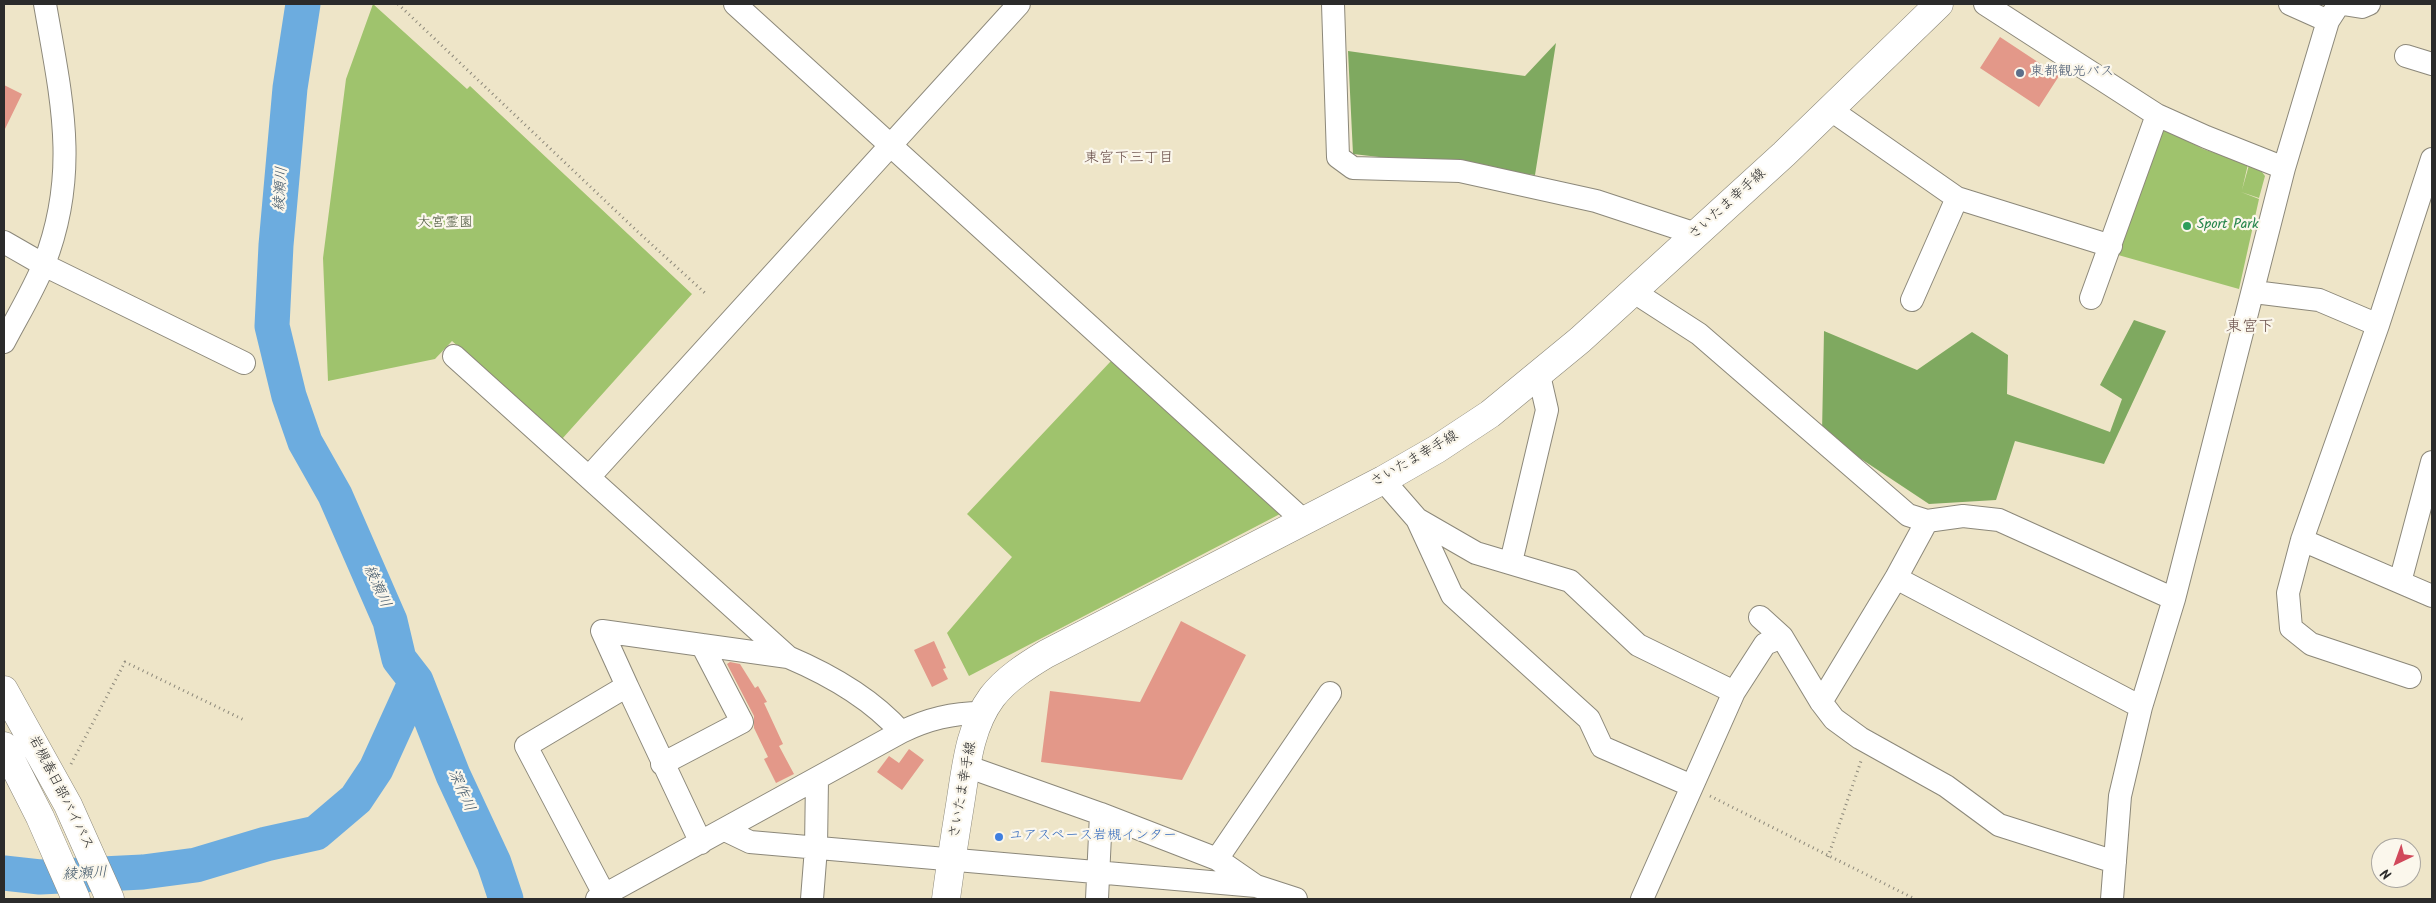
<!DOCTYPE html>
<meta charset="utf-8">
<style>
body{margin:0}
#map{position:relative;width:2436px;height:903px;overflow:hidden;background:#eee5c8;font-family:Kalam,sans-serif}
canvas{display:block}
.frame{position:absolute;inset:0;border:5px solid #2b2b2b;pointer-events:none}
.north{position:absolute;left:2371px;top:838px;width:50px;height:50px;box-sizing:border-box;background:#fbf7ec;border:1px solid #a8a59f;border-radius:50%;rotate:222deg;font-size:14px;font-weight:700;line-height:20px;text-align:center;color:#2b2b2b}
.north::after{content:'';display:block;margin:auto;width:18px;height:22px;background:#d1495b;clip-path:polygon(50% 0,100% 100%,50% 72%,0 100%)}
</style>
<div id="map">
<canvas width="2436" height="903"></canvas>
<div class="frame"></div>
<div class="north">N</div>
</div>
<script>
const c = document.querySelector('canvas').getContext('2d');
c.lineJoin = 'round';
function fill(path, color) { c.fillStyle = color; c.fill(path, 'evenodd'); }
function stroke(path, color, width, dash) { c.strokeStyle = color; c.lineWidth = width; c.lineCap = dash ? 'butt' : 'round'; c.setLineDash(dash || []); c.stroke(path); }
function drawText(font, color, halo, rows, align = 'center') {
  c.font = font + ' Kalam,"Klee One",sans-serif'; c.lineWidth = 4.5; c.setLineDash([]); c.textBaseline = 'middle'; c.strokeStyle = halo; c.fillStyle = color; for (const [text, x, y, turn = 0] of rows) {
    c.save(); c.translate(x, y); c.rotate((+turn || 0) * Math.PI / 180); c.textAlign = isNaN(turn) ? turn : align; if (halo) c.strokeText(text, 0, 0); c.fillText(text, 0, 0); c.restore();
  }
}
fill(new Path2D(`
 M373,4L467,89L470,86L692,294L562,439L452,341L435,359L328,381L323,258L346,79Z
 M2165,129L2203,149L2248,164L2242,190L2249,165L2259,168L2265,176L2259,198L2241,192L2259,199L2239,289L2111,253L2158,132Z
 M1111,361L1280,514L969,676L947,633L1012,557L967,514Z`), '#9fc36d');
fill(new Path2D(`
 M1556,43L1535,175L1353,154L1348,51L1525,76Z
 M2134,320L2166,331L2104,464L2015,441L1996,500L1929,504L1822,433L1824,331L1917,370L1972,332L2008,355L2007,394L2110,432L2122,399L2100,385Z`), '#7fa960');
stroke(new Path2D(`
 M303,4L290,88L276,245L272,326L289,396L305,442L335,495L390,621L399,659L416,681L453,775L494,863L506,899
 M4,873L40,877L143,872L196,865L266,844L316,833L356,799L376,769L416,681`), '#6cacdf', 35);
fill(new Path2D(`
 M2000,37L2059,76L2039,107L1980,68Z
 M4,85L22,94L4,131Z
 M1181,621L1246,655L1182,780L1041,762L1050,691L1140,702Z
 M934,641L946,668L943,669L948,679L932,687L914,650Z
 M730,662L740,664L755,688L758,686L767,702L764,703L783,744L779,746L794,774L776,783L764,759L768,757L754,728V716L727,664Z
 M909,749L924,760L902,790L877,772L889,756L899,763Z`), '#e39889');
const minor = new Path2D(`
 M735,4L1304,521
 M1333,4L1338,157L1353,168L1460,171L1596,201L1696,234
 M1985,4L2157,115L2206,137L2284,168
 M2290,4L2328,21
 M2343,4L2362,7L2369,4
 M2406,56L2432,64
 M1831,110L1957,198L2111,246
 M4,242L44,265L244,363
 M1634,292L1699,334L1908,515L1927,521L1963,516L1999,520L2174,599
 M2254,292L2319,300L2378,325
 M2091,298L2157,115
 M1912,300L1957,198
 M4,342C17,317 33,291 44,264C80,172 61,97 45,4
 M454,356L788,657C828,674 871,698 901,732
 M589,477L1019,4
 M1383,480L1417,519L1452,595L1589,719L1602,747L1692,786
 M1417,519L1476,553L1570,581L1638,645L1734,692
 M2302,540L2432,596
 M1511,562L1547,410L1539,375
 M1896,578L2141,707
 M2400,582L2432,462
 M1760,617L1782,637L1821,702L1834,719L1860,738L1946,786L1999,825L2115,862
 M2410,677L2311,644L2291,628L2288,593L2302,540L2378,325L2432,159
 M627,686L602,631L702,645
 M1821,702L1896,578L1927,521
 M662,764L742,722L702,645L788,657
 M966,766L1101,814L1217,859L1256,886L1296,899
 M725,830L750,842L1256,886
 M1217,859L1330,693
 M605,896L526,746L627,686L701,843
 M597,899L901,732C928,719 952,713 982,713
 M812,899L816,848L817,779
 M1097,899L1101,814
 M1642,899L1734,692L1765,644L1782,637
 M2112,899L2120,796L2141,707L2174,599L2284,168L2328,21L2339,4`);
const major = new Path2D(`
 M946,899C950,868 955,836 960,805C966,768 969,728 992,697C1006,679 1026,666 1046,654L1383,480L1437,449L1490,414L1580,340L1784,154L1939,4`);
const highway = new Path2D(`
 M4,690L68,805L110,899
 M4,746L40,817L76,899`);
stroke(minor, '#8c887a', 24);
stroke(major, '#8c887a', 29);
stroke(highway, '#8c887a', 29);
stroke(new Path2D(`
 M398,4L637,231L706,294
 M71,764L125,662L244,720
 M1710,796L1915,899
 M1828,857L1861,761`), '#8c887a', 3, [1, 4]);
stroke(minor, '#fff', 22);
stroke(major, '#fff', 28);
stroke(highway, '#fff', 28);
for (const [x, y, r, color] of [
 [2020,73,5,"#5c6f8a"],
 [2187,226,5,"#2e9e5b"],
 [999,837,5,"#3f7fe0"]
]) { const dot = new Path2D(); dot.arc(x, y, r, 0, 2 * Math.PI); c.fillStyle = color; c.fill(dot); stroke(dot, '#fbf7ec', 2); }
drawText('14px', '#4e5e75', '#fbf7ec', [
 ["東都観光バス",2030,73]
], 'left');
drawText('14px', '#2b2b2b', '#fbf7ec', [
 ["さいたま幸手線",1728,205,-42],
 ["さいたま幸手線",1415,460,-30],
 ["さいたま幸手線",964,790,-80],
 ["岩槻春日部バイパス",60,793,63]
]);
drawText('14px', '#4e593f', '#fbf7ec', [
 ["大宮霊園",445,224]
]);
drawText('14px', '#27864d', '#fbf7ec', [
 ["Sport Park",2197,226]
], 'left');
drawText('14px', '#366cbe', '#fbf7ec', [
 ["ユアスペース岩槻インター",1009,837]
], 'left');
drawText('15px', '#6b514c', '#fbf7ec', [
 ["東宮下三丁目",1129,159]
]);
drawText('italic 15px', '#42586a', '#fbf7ec', [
 ["綾瀬川",282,189,-86],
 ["綾瀬川",376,587,66],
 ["深作川",460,791,66],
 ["綾瀬川",85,875,-3]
]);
drawText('16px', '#6b514c', '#fbf7ec', [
 ["東宮下",2250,328]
]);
</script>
